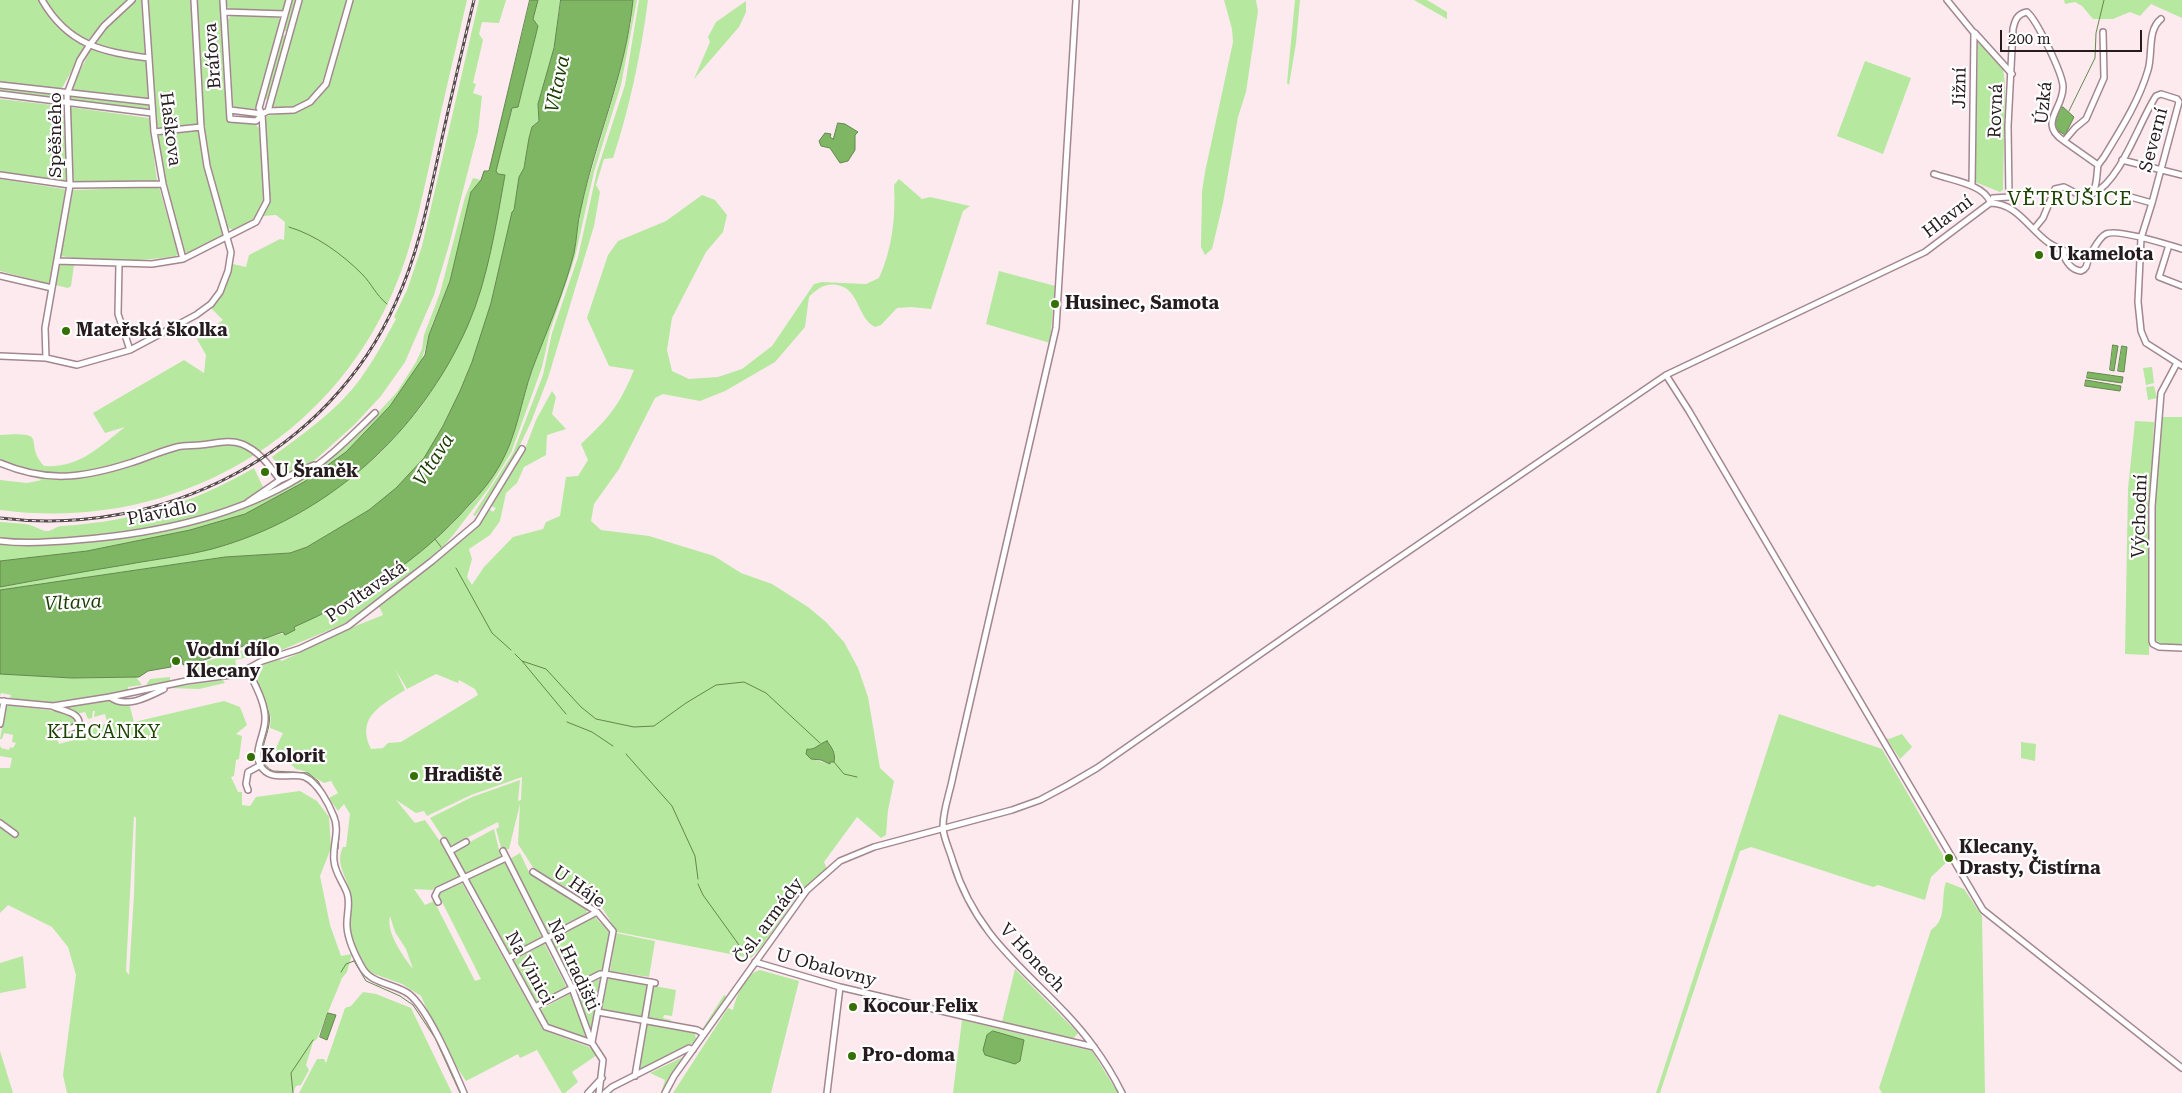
<!DOCTYPE html>
<meta charset="utf-8">
<style>
body{margin:0}
#map{position:relative;width:2182px;height:1093px;overflow:hidden;background:#fceaef;font-family:"Roboto Serif",serif}
canvas{display:block}
.scale{position:absolute;left:2000px;top:30px;width:142px;height:22px;box-sizing:border-box;border:2px solid #261b1e;border-top:0;padding-left:6px;font-size:15px;line-height:18px;white-space:nowrap;color:#261b1e;-webkit-text-stroke:4px #fff;paint-order:stroke}
</style>
<div id="map">
<canvas width="2182" height="1093"></canvas>
<div class="scale">200 m</div>
</div>
<script>
const c = document.querySelector('canvas').getContext('2d');
c.lineJoin = 'round';
function fill(path, color) { c.fillStyle = color; c.fill(path, 'evenodd'); }
function stroke(path, color, width, dash) { c.strokeStyle = color; c.lineWidth = width; c.lineCap = dash ? 'butt' : 'round'; c.setLineDash(dash || []); c.stroke(path); }
function drawText(font, color, halo, rows, align = 'center') {
  c.font = font + ' "Roboto Serif",serif'; c.lineWidth = 4.5; c.setLineDash([]); c.textBaseline = 'middle'; c.strokeStyle = halo; c.fillStyle = color; for (const [text, x, y, turn = 0] of rows) {
    c.save(); c.translate(x, y); c.rotate((+turn || 0) * Math.PI / 180); c.textAlign = isNaN(turn) ? turn : align; if (halo) c.strokeText(text, 0, 0); c.fillText(text, 0, 0); c.restore();
  }
}
fill(new Path2D(`
 M0,0H38L60,29L85,47L62,88L63,96L60,100L0,92Z
 M45,0H127L108,17L87,41C69,30 57,17 45,0Z
 M135,0H141L145,55L115,50L95,43L106,27Z
 M149,0H192L199,121L196,126L163,129L156,126Z
 M196,0H220L227,122L255,124L259,128L265,202L255,218L233,230L227,227C200,152 201,79 196,0Z
 M226,0H287L284,9L279,11L230,9L226,5Z
 M293,0H297L288,32L284,31Z
 M302,0H347C342,16 338,32 333,48C324,82 318,108 276,110L273,106Z
 M351,0H467C455,53 442,105 431,158C421,201 413,245 395,287C330,444 168,533 0,510V480L27,483L42,480L0,466V435C52,431 22,442 44,466C80,468 99,447 125,427L105,433L93,413L184,360L204,373L206,355L197,339L223,320L211,308C223,299 230,278 233,264L246,267L249,255L280,239L284,240L285,222L276,215L263,216L262,214L270,198L264,120L267,116C277,114 314,108 319,98C323,91 327,81 331,73L333,71Z
 M479,0H506L499,23L482,22L479,34L483,40L473,83L476,84L473,93L482,96L478,132L449,245L434,295L405,362L381,396L354,425L315,460L285,474L272,457C306,432 342,407 365,372C377,355 386,337 396,319L394,317L407,290L422,246Z
 M538,0H561L558,17L560,20L554,48L538,104L539,120L532,127L529,138L524,168L519,177L514,210L512,212L491,303L472,362L460,391L443,426L424,458L396,488L369,510L307,547L290,553L225,557L0,590V587L189,553L245,538L301,512L352,477L378,455L395,437L420,408L437,383L476,303L493,236L505,176L498,174L496,171L512,108L518,107L538,26L533,19Z
 M633,0H637L621,85L594,172L575,257L550,331L542,367L511,453L489,488L454,534L441,549L393,589L344,624L279,651L264,655H252L249,649L255,646L254,642L295,630L294,627L369,589L435,540L451,525L479,495L512,440L529,380L574,253L580,209L616,87L631,24Z
 M639,0H648C641,53 630,107 613,158L604,159L596,185L600,192L594,226L548,378L531,422L512,462L489,498L475,516L473,515L513,453L543,375L552,333L578,257L597,171L625,85Z
 M1224,0H1256L1258,11L1246,92L1238,117L1223,203L1212,249L1205,255L1201,247L1202,192L1205,172L1233,42L1232,29Z
 M1295,0H1300L1296,43L1289,85L1287,83Z
 M1414,0H1427L1447,12V19Z
 M2064,0H2182V18L2151,4L2140,16L2130,12L2113,19H2093L2082,6L2075,2L2065,4Z
 M746,1V12L739,27L694,79L710,42L708,37L716,22Z
 M232,15L278,17L281,21L257,106L254,109L235,107L233,105L228,19Z
 M282,34L286,36L269,100L264,99Z
 M1978,42L2003,68L2005,85L2003,190L2000,192L1975,182Z
 M91,49L112,56L146,61L148,110L69,101L71,89Z
 M1865,61L1911,78L1883,154L1837,136Z
 M0,99L61,106L63,109L67,161L66,182L0,172Z
 M69,107L149,118L157,181L74,183L69,131Z
 M197,130L200,132L224,232L223,235L187,253L184,251L166,189L157,138L162,133Z
 M473,178L481,180L471,192L450,281L432,325L421,362L390,406L346,452L304,482L245,514L190,530L87,551L0,561V544H75L185,526L247,507L312,472L347,445L376,415L397,392L416,362L422,349L424,335L440,293L465,197Z
 M0,179L64,189L66,191L50,284L0,271Z
 M899,179L922,199L930,197L970,206L963,211L931,309L911,307L897,308L881,325L875,327C857,318 860,289 837,285C825,283 817,289 809,297L805,327L775,362L725,391L700,401L663,394L655,398L619,469L594,504L591,521L601,530L649,536L714,556L741,573L772,584L808,607L826,622L844,642L858,668L868,697L880,768L894,781L888,810L886,835L881,838L857,817L824,862L827,869L800,892L762,946L751,958L617,932L603,909L534,869L518,844L520,804L509,849L502,851L496,829L499,827L498,822L449,847L430,818L472,797L520,780L518,801L521,800L522,777L471,795L427,816L424,811L416,813L396,800L415,823L425,820L449,854L461,877L432,890L414,889L425,905L434,901L475,981L481,979L438,894L462,883L543,1030L589,1047L597,1055L572,1072L578,1082L565,1093H562L537,1050L520,1058L518,1054L466,1081L444,1048L421,996L402,984L369,972C363,961 355,949 352,937C347,922 354,905 350,891C346,876 335,863 343,847H346L350,814L344,804L338,811L329,798L338,793L331,781L324,783L304,771L296,769L275,750L283,733L270,728L271,718L260,685L258,686L257,672L266,662L278,659L282,661L353,627L383,615L379,606L470,534L489,509L493,512L496,508L490,506L491,503L525,449L536,420L552,391L556,397L552,414L566,429L547,435L546,455L524,467L517,483L506,493L500,521L490,535L469,549L472,559L467,577L472,585L484,567L513,537L543,529L546,522L560,516L566,477L578,476L588,460L581,444C609,418 619,406 634,370L609,366L587,318L608,255L618,241L666,221L702,195L715,200L727,215L723,232L706,252L672,318L667,350L672,371L689,379L718,377L742,369L772,346L814,284L822,282L866,284L879,278C892,250 896,216 894,185ZM395,669L407,689L436,674L458,683L459,680L475,689L478,695L401,742L388,743L383,748L371,749C355,717 382,705 405,690ZM827,741L833,749L835,755L830,764L811,759L807,749C814,751 820,743 827,741ZM390,916L395,932L406,949L413,969C403,956 386,933 390,916Z
 M159,187L178,253L176,256C138,262 100,263 61,256L73,190Z
 M63,263L74,265L71,286L68,288L55,285L58,268Z
 M999,271L1055,286L1050,343L986,324Z
 M2152,367L2154,383L2146,385L2143,368Z
 M2154,386L2157,398L2148,400L2146,387Z
 M2162,417H2182V646L2164,645L2156,641L2155,507Z
 M2135,421L2154,422L2150,501L2149,655L2125,654L2128,489Z
 M254,468L263,487L273,482L243,501V505C161,531 85,541 0,540V522C10,523 21,523 30,525C35,526 40,530 45,531C52,532 56,526 62,526C134,521 192,504 254,468Z
 M246,649L248,657L235,660L237,668L190,676L188,667Z
 M0,674L72,678L136,677L142,685L128,687V691L48,703L10,698L11,695L1,693L0,696Z
 M170,677V683L149,687L146,685L150,679Z
 M223,680L225,683L199,689L167,688Z
 M122,698L123,700L130,699L129,703L134,722L224,701L240,707L247,725L236,734L242,736L239,759L236,760L234,776L231,777L238,792H242V805L250,806L256,797L300,791L317,801L329,817L331,848L320,876L330,925L341,956L352,954L347,972L342,978L317,1039L313,1042L306,1065L309,1070L301,1085L296,1086L293,1093H67L63,1075L76,975L68,947L52,927L8,905L0,913V768H10L12,758L0,756V745L1,748L9,750L10,747L13,748L16,743L12,742L13,735L4,733L2,739H0L6,705L56,711L75,717L78,723L73,727L71,725L48,731L50,737L56,735L59,744L74,740L88,732L89,727L103,725L107,722L105,714L94,717L95,711H93L92,718L88,719L85,712L76,714L59,707ZM134,816L136,818L134,895L129,975L126,971Z
 M1779,714L1882,749L1947,862L1931,877L1925,900L1878,885L1873,887L1751,847L1740,851L1660,1093H1656Z
 M1902,734L1912,747L1900,759L1886,738L1889,739Z
 M2021,742L2036,744L2035,761L2021,758Z
 M494,829L501,858L467,875L464,873L453,851Z
 M520,853L530,874L586,908L587,913L548,933L508,860Z
 M504,861L542,938L510,955L469,879Z
 M1946,882L1964,889L1982,916L1985,1093H1882L1879,1088L1931,930C1948,919 1940,899 1946,882Z
 M594,916L609,932L603,969L573,985L550,940Z
 M616,933L655,941L649,977L610,971Z
 M544,943L567,988L537,1004L513,961Z
 M23,956L26,988L0,993V963Z
 M1015,969L1078,1033L1073,1039L1002,1022Z
 M760,970L799,981L771,1093H673L728,1008L733,1010C736,996 746,973 760,970Z
 M608,978L648,985L642,1017L602,1010Z
 M599,979L601,980L592,1029H590L576,991Z
 M654,986L676,990L672,1016L664,1015L663,1018L671,1020V1022L648,1018Z
 M363,992L376,994L411,1008L452,1093H299L317,1059H324L326,1063L345,1008L351,1006Z
 M571,993L587,1037V1039L547,1025L540,1010Z
 M724,995L727,997L706,1028H703Z
 M962,1020L1092,1051L1118,1093H953Z
 M647,1024L695,1032L696,1041L672,1055L642,1069L639,1066Z
 M0,1051L13,1093H0Z
 M685,1056L663,1093H661L665,1080L650,1073Z`), '#b6e89f');
const water = new Path2D(`
 M530,0H538L533,19L538,26L518,107L512,108L496,171L498,174L505,175C496,225 488,279 468,325C420,434 326,518 212,549C185,556 157,559 130,564C87,571 43,579 0,587V561L87,551L190,530L245,514L304,482L346,452L390,406L425,355L429,335L450,281L471,192L481,180L484,171H488L489,170Z
 M561,0H633C626,72 596,138 581,208C577,223 577,239 574,253C564,293 546,332 532,370C521,401 517,435 501,463C493,478 481,493 469,505C421,560 360,598 294,627L295,630L285,635L283,632L204,660L183,665L181,656L170,658L171,667L148,671L139,677L72,678L0,674V590L225,557L290,553L307,547L369,510L396,488L424,458L443,426L460,391L472,362L491,303L512,212L514,210L519,177L524,168L529,138L532,127L539,121L538,104L554,48Z
 M2061,107H2063L2074,117L2065,135L2054,128Z
 M838,123L845,124L858,132L855,135V150L848,161L840,163L830,148L821,146L819,141L825,133L831,134L830,137L833,139Z
 M2113,345L2118,346L2114,371L2110,370Z
 M2122,346L2127,347L2124,372L2118,371Z
 M2088,372L2123,377L2122,383L2087,378Z
 M2086,380L2121,386L2120,391L2085,386Z
 M827,741C832,748 836,753 834,762H830V764L821,760L811,759L806,754L807,749C814,751 820,743 827,741Z
 M328,1013L336,1015L327,1040L320,1037Z
 M993,1031L1024,1040L1020,1061L1015,1064L985,1055L983,1050L987,1035Z`);
fill(water, '#7eb663');
stroke(water, '#64884e', 1);
stroke(new Path2D(`
 M2069,111L2095,58L2096,33L2104,0
 M289,227C316,235 342,254 362,274C372,284 375,294 387,304
 M435,539L441,547
 M456,568L492,633L511,650
 M247,644L248,650
 M515,654L522,661L546,669L581,707L596,719L634,727L654,726L686,703L716,685L744,682L766,693L820,743
 M522,661L566,714
 M259,685L262,694
 M266,705C268,711 271,717 269,724C267,740 253,761 273,771L308,773L318,781L337,816L339,835L338,849
 M567,722L592,732L613,746
 M626,754L672,806L695,856L698,879
 M834,762L844,774L857,777
 M698,884L703,895L739,945
 M354,961L366,981L400,996L413,1005L435,1038L460,1093
 M341,972L346,964L354,961L355,957
 M293,1093L291,1073L313,1040`), '#64884e', 1);
const minor = new Path2D(`
 M42,0C68,45 102,52 149,58
 M145,0L154,132L163,184L183,259
 M223,0L230,119L256,121L262,115
 M1076,0L1056,328L953,776C950,793 942,812 943,829C944,839 950,851 953,862C980,950 1044,979 1094,1047C1105,1062 1114,1077 1122,1093
 M1947,0L1974,33L1972,186
 M224,12L285,14
 M1975,33L2012,74
 M0,85L151,102
 M0,94L152,113
 M230,110L262,114L268,111L294,110L310,102L326,84L350,0
 M268,111L299,0
 M154,132L201,127
 M2122,160L2182,175
 M2098,165L2104,157C2121,129 2139,101 2148,70C2153,54 2147,30 2161,19
 M1934,174C1950,180 1984,184 1990,202
 M0,175L70,185L163,184
 M2094,193C2121,180 2139,122 2156,96L2161,94L2177,99L2179,102L2152,203L2141,238L2138,302L2141,331L2146,343L2182,366
 M2127,196L2152,203
 M1990,203L1993,198L2009,197L2008,126L2013,29C2015,20 2017,14 2027,12C2037,20 2062,73 2063,86C2064,109 2037,123 2064,141
 M2034,229L2043,218L2055,189L2064,187L2087,199C2098,189 2096,179 2098,165L2064,141L2075,128L2086,119L2104,78L2103,32
 M2169,245L2159,277L2182,286
 M2062,251C2065,260 2071,270 2081,271C2089,268 2086,261 2090,255C2094,249 2099,237 2106,234C2117,228 2169,245 2182,249
 M57,261L152,264L183,259L256,222L267,201L262,114L259,108L289,0
 M119,264L118,314L130,350
 M0,276L52,288
 M0,356L46,358L77,365L130,350L196,315L211,304L220,292L228,271L231,252L207,166L201,127L194,0
 M46,358L45,328L70,185L67,94L80,60L89,46L104,26L132,0
 M2177,363L2161,393L2152,506V641L2153,644L2159,647L2182,648
 M1666,375L1689,411L1983,910L2182,1068
 M0,463C47,483 83,478 130,463C146,458 161,451 177,447C185,445 193,446 200,445C214,444 228,439 242,444C259,451 269,465 280,480L248,502
 M280,480L314,465
 M0,541C25,544 51,542 76,540C154,534 233,518 300,477C328,460 351,436 375,413
 M248,670C255,685 266,704 265,720C265,734 253,751 260,765C270,783 290,772 305,777C318,783 329,804 334,817C340,831 332,846 334,861C335,873 343,882 347,893C351,904 346,915 347,927C348,941 356,957 363,969C372,984 396,984 409,994C429,1010 453,1068 464,1093
 M110,697C126,709 148,697 164,689L163,686
 M0,701L53,706L110,697L186,681L238,674L262,661L299,649L348,626L432,561L477,523L522,449
 M52,706C62,711 81,712 79,725L59,733
 M0,724L4,701
 M248,790L246,784L248,772L261,765
 M0,823L15,834
 M444,841L546,1027L592,1043
 M450,851L466,842
 M503,851L572,988L592,1043L603,1060L599,1093
 M533,872L597,912L613,931L592,1042
 M438,902L435,896L438,890L506,858
 M509,958L597,912
 M755,962L840,987L1094,1047
 M535,1007L600,974H605L655,983
 M598,1012L697,1030L704,1034
 M635,1076L651,982
 M588,1093L602,1078
 M605,1093L612,1087L689,1048L693,1050
 M665,1093L674,1076L807,890L840,861L874,847L1012,810L1040,800L1068,785L1097,768L1365,581L1666,375L1925,252L1990,203C2017,203 2029,229 2049,243C2062,252 2074,254 2089,256
 M827,1093L840,987`);
stroke(minor, '#a38790', 8);
stroke(minor, '#fff', 5);
const rail = new Path2D(`
 M0,518C163,538 329,454 396,302C418,254 428,203 439,152C450,101 462,51 474,0`);
stroke(rail, '#574b4e', 3);
stroke(rail, '#fff', 1, [4]);
for (const [x, y, r, color] of [
 [2039,255,5,"#347002"],
 [1055,304,5,"#347002"],
 [66,331,5,"#347002"],
 [265,472,5,"#347002"],
 [176,661,5,"#347002"],
 [251,757,5,"#347002"],
 [414,776,5,"#347002"],
 [1949,858,5,"#347002"],
 [853,1007,5,"#347002"],
 [852,1056,5,"#347002"]
]) { const dot = new Path2D(); dot.arc(x, y, r, 0, 2 * Math.PI); c.fillStyle = color; c.fill(dot); stroke(dot, '#fff', 2); }
drawText('18px', '#261b1e', '#fff', [
 ["Bráfova",213,56,-94],
 ["Jižní",1960,88,-89],
 ["Úzká",2044,103,-84],
 ["Rovná",1996,111,-88],
 ["Haškova",170,129,83],
 ["Spěšného",56,135,-90],
 ["Severní",2154,140,-75],
 ["Hlavní",1948,217,-37],
 ["Plavidlo",162,513,-11],
 ["Východní",2140,516,-88],
 ["Povltavská",366,592,-35],
 ["U Háje",579,887,35],
 ["Čsl. armády",769,921,-53],
 ["V Honech",1032,958,47],
 ["Na Hradišti",573,965,65],
 ["Na Vinici",529,968,61],
 ["U Obalovny",826,968,15]
]);
drawText('bold 18px', '#261b1e', '#fff', [
 ["U kamelota",2049,255],
 ["Husinec, Samota",1065,304],
 ["Mateřská školka",76,331],
 ["U Šraněk",275,472],
 ["Vodní dílo",186,651],
 ["Klecany",186,672],
 ["Kolorit",261,757],
 ["Hradiště",424,776],
 ["Klecany,",1959,848],
 ["Drasty, Čistírna",1959,869],
 ["Kocour Felix",863,1007],
 ["Pro-doma",862,1056]
], 'left');
drawText('italic 19px', '#193c00', '#fff', [
 ["Vltava",558,84,-78],
 ["Vltava",434,460,-57],
 ["Vltava",73,603,-3]
]);
c.letterSpacing = '1px';
drawText('19px', '#1d4302', '#fff', [
 ["KLECÁNKY",104,732]
]);
c.letterSpacing = '0px';
c.letterSpacing = '1px';
drawText('20px', '#1d4302', '#fff', [
 ["VĚTRUŠICE",2070,199]
]);
c.letterSpacing = '0px';
</script>
